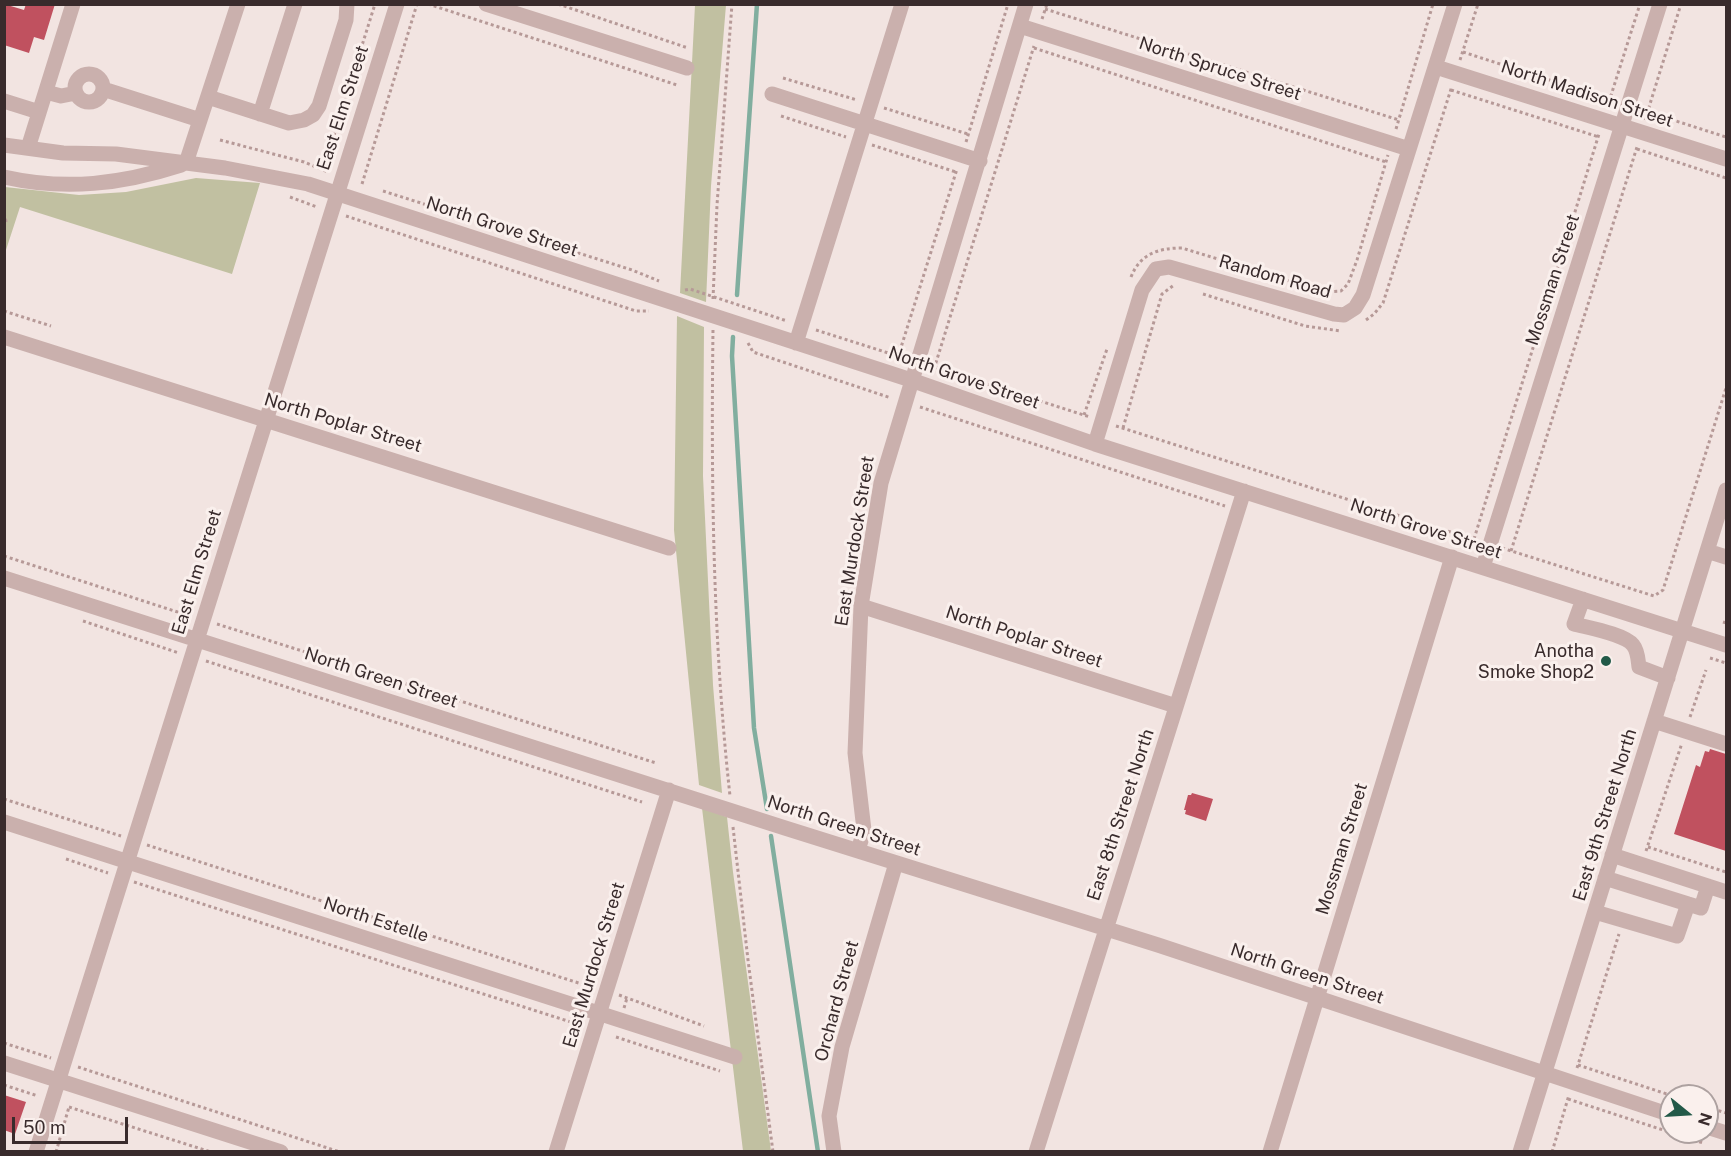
<!DOCTYPE html>
<style>
body{margin:0}
#map{position:relative;width:1731px;height:1156px;overflow:hidden;background:#f2e4e1;font-family:"Public Sans",sans-serif}
canvas{display:block}
.frame{position:absolute;inset:0;border:6px solid #392b2c;pointer-events:none}
.north{position:absolute;left:1659px;top:1084px;width:60px;height:60px;box-sizing:border-box;background:#faf0ed;border:2px solid #ada1a0;border-radius:50%;rotate:108deg;font-size:16px;font-weight:700;line-height:24px;text-align:center;color:#392b2c}
.north::after{content:'';display:block;margin:auto;width:21px;height:27px;background:#225948;clip-path:polygon(50% 0,100% 100%,50% 72%,0 100%)}
.scale{position:absolute;left:12px;top:1117px;width:116px;height:27px;box-sizing:border-box;border:3px solid #392b2c;border-top:0;padding-left:8px;font-size:18px;line-height:21px;white-space:nowrap;color:#392b2c;-webkit-text-stroke:4px #faf0ed;paint-order:stroke}
</style>
<div id="map">
<canvas width="1731" height="1156"></canvas>
<div class="frame"></div>
<div class="north">N</div>
<div class="scale">50 m</div>
</div>
<script>
const c = document.querySelector('canvas').getContext('2d');
c.lineJoin = 'round';
function fill(path, color) { c.fillStyle = color; c.fill(path, 'evenodd'); }
function stroke(path, color, width, dash) { c.strokeStyle = color; c.lineWidth = width; c.lineCap = dash ? 'butt' : 'round'; c.setLineDash(dash || []); c.stroke(path); }
function drawText(font, color, halo, rows, align = 'center') {
  c.font = font + ' "Public Sans",sans-serif'; c.lineWidth = 6; c.setLineDash([]); c.textBaseline = 'middle'; c.strokeStyle = halo; c.fillStyle = color; for (const [text, x, y, turn = 0] of rows) {
    c.save(); c.translate(x, y); c.rotate((+turn || 0) * Math.PI / 180); c.textAlign = isNaN(turn) ? turn : align; if (halo) c.strokeText(text, 0, 0); c.fillText(text, 0, 0); c.restore();
  }
}
fill(new Path2D(`
 M695,5H726L711,186L706,302L680,293Z
 M196,178L260,183L232,274L20,207L5,253V187L79,195L126,192Z
 M677,316L704,327L703,476L713,685L722,793L699,785L674,530Z
 M702,808L727,817L733,872L771,1151H743Z`), '#c1c0a1');
stroke(new Path2D(`
 M737,295L757,4
 M733,337L732,356L754,728L767,809
 M771,836L818,1152`), '#81ae9f', 4.5);
fill(new Path2D(`
 M4,4L24,10L26,4H55L44,40L34,37L29,53L4,45Z
 M1710,749L1726,754V851L1674,834L1696,765L1700,767L1705,751L1709,752Z
 M1192,793L1213,799L1206,821L1185,814L1186,810H1184L1188,795H1191Z
 M4,1095L26,1102L15,1134L4,1130Z`), '#c0515f');
stroke(new Path2D(`
 M428,4L677,85
 M558,4L688,48
 M1045,9L1399,120
 M1042,19L1047,4
 M1034,48L1386,162
 M1463,52L1611,100
 M1460,60L1478,4
 M783,78L857,100
 M1451,90L1599,137
 M884,108L968,134
 M1607,108L1640,4
 M1648,112L1726,137
 M781,116L846,137
 M1645,120L1681,4
 M1396,129L1433,4
 M220,140L304,162L328,172
 M966,142L1008,4
 M872,145L956,172
 M1637,149L1726,178
 M323,170L375,4
 M362,184L417,4
 M383,191L632,270L659,281
 M290,197L317,207
 M4,213L6,221L4,226
 M346,216L636,311H649
 M1131,277C1140,254 1158,248 1182,248L1325,292L1341,291L1348,284L1357,260L1388,155
 M685,290L690,289L787,321
 M1203,294L1305,326L1341,331
 M713,299L717,205L732,4
 M4,311L51,326
 M1366,320L1374,314L1383,303L1452,86
 M713,330C711,485 713,641 730,796
 M816,330L904,358
 M748,343L753,352L891,398
 M898,357L957,169
 M931,366L1090,417
 M934,369L1034,46
 M920,407L1225,506
 M1084,415L1107,349
 M1116,426L1476,540
 M1123,428L1162,294L1174,285
 M1474,539L1599,134
 M1502,548L1654,596L1663,590L1726,388
 M1511,551L1637,147
 M4,556L190,616
 M83,621L179,653
 M1723,622L1726,623
 M217,624L656,763
 M1710,658L1726,663
 M206,661L642,802
 M1690,717L1706,670
 M4,799L121,836
 M733,827L748,960L773,1152
 M147,845L588,986
 M1648,847L1726,872
 M1646,851L1682,743
 M66,859L108,873
 M134,882L577,1024
 M619,995L704,1026
 M624,1008L627,998
 M616,1037L720,1071
 M4,1043L51,1058
 M1578,1065L1673,1096
 M78,1067L340,1152
 M1577,1068L1619,934
 M4,1085L38,1096
 M1568,1099L1703,1143
 M69,1107L211,1152
 M1707,1107L1726,1113
 M56,1152L69,1107
 M1552,1152L1569,1095`), '#b69997', 3, [3, 3]);
stroke(new Path2D(`
 M486,4L687,68
 M1020,26L1409,149
 M1436,67L1726,159
 M75 88a14 14 0 1 1 28 0a14 14 0 1 1-28 0Z
 M103,89L200,120
 M46,92L61,96L76,93
 M772,94L980,161
 M208,97L289,123L304,120L313,115L319,106L346,20L347,4
 M4,101L39,112
 M260,114L295,4
 M4,145L63,153L116,154L225,168L308,184L911,380L1095,444L1726,645
 M28,148L73,4
 M186,163L238,4
 M4,177C66,191 122,184 181,165
 M4,337L669,548
 M796,343L902,4
 M1095,444L1142,290L1156,269L1169,267L1334,314L1344,315L1355,308L1363,295L1455,4
 M1707,551L1726,557
 M1483,567L1660,4
 M4,578L785,828L1158,945L1671,1115
 M1583,599L1574,624C1589,628 1624,634 1633,645C1638,651 1638,660 1639,667L1668,678
 M861,606L1176,706
 M1654,721L1726,744
 M4,822L735,1057
 M858,851L864,830L855,753L861,606L881,483L1026,4
 M1612,855L1726,892
 M1688,904L1701,908L1708,886
 M1595,912L1677,936L1688,904L1605,878
 M4,1063L281,1152
 M1707,1127L1726,1133
 M36,1152L397,4
 M556,1152L669,790
 M834,1152L829,1116L842,1047L896,863
 M1036,1152L1244,491
 M1270,1152L1452,557
 M1520,1152L1726,490`), '#cab0ad', 15);
for (const [x, y, r, color] of [
 [1606,661,6,"#225948"]
]) { const dot = new Path2D(); dot.arc(x, y, r, 0, 2 * Math.PI); c.fillStyle = color; c.fill(dot); stroke(dot, '#faf0ed', 2); }
drawText('18px', '#392b2c', '#faf0ed', [
 ["North Spruce Street",1220,69,18],
 ["North Madison Street",1587,94,18],
 ["East Elm Street",343,108,-72],
 ["North Grove Street",502,227,18],
 ["Random Road",1275,277,16],
 ["Mossman Street",1553,280,-72],
 ["North Grove Street",964,378,19],
 ["North Poplar Street",343,423,17],
 ["North Grove Street",1426,529,18],
 ["East Murdock Street",855,541,-81],
 ["East Elm Street",197,572,-73],
 ["North Poplar Street",1024,637,18],
 ["North Green Street",381,678,18],
 ["East 8th Street North",1121,815,-72],
 ["East 9th Street North",1605,815,-73],
 ["North Green Street",844,826,18],
 ["Mossman Street",1342,849,-73],
 ["North Estelle",376,920,18],
 ["East Murdock Street",594,965,-73],
 ["North Green Street",1307,974,18],
 ["Orchard Street",837,1001,-75]
]);
drawText('18px', '#392b2c', '#faf0ed', [
 ["Anotha",1594,651],
 ["Smoke Shop2",1594,672]
], 'right');
</script>
